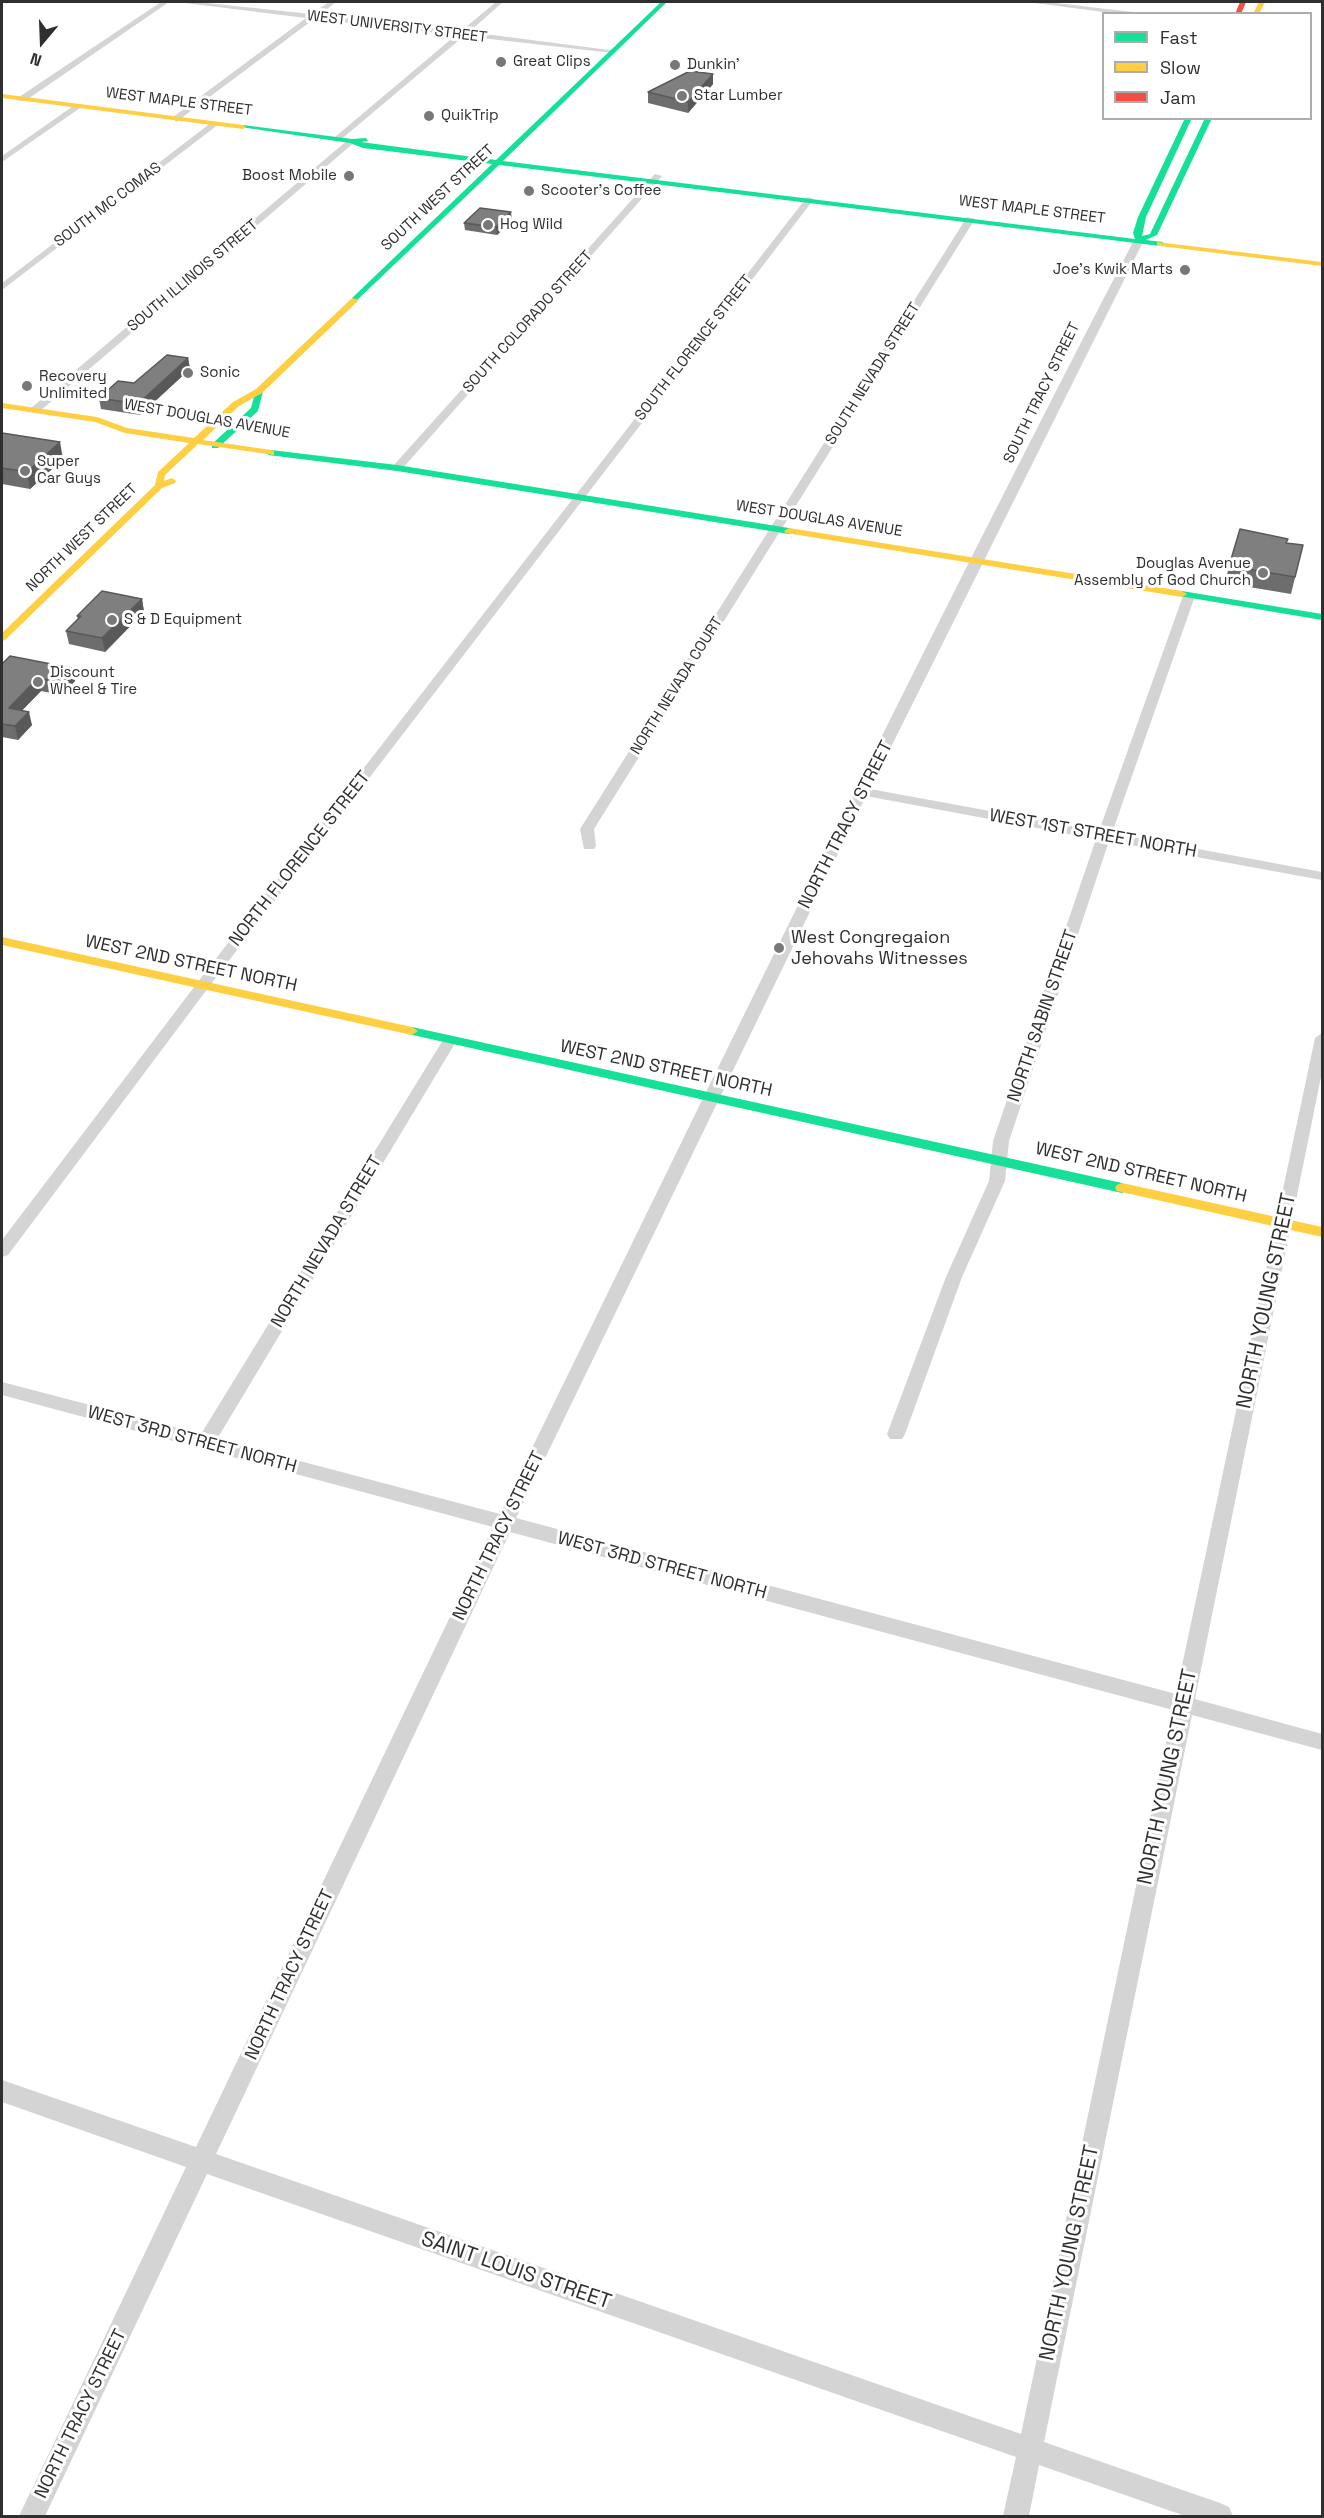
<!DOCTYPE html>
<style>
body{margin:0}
#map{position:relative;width:1324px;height:2518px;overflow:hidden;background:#fff;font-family:"Space Grotesk",sans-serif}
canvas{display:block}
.frame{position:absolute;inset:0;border:3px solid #2f2f2f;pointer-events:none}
.legend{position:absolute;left:1102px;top:12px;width:210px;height:108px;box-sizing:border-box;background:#fff;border:2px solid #acacac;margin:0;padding:8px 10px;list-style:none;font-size:18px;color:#2f2f2f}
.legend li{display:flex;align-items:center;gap:12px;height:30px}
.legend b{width:30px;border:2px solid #acacac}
.north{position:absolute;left:12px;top:12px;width:60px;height:60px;-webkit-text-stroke:4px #fff;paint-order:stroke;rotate:199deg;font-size:16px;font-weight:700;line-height:24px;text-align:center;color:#2f2f2f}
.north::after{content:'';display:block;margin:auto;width:21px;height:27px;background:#2f2f2f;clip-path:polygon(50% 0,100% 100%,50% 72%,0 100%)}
</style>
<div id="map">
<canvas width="1324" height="2518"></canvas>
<div class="frame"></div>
<ul class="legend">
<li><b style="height:8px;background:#16e098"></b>Fast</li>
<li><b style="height:8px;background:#ffcf43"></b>Slow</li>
<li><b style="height:8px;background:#f24e42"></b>Jam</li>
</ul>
<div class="north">N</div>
</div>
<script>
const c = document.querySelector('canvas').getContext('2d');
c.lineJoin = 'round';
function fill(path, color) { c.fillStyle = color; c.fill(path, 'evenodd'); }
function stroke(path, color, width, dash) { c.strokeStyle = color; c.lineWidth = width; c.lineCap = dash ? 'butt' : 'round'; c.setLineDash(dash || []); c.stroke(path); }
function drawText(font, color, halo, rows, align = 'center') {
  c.font = font + ' "Space Grotesk",sans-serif'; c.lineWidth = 6; c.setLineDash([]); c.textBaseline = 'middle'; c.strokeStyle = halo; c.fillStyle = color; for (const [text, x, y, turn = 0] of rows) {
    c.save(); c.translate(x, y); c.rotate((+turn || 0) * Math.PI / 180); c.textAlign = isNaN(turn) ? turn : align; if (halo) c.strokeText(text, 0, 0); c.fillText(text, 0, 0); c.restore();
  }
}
fill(new Path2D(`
 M161,2H169L25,101H19V97Z
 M177,2H197L311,14L329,2H336L320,15L461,31L496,2H503L469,32L617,51L613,53L464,36L338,142L335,137L456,35L314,19L176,122L173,117L306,18Z
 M1027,2H1048L1149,14H1119Z
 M76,104L83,106L2,162V156Z
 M212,122L219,124L2,290V283Z
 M349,139L356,141L39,412H31V408Z
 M655,174L662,176L401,470H393V466Z
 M807,197L814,199L217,976L8,1255L2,1257V1240L207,970Z
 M967,217L975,219L594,829L596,846L594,849H584L580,829Z
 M1139,237L1144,240L870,789L1099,831L1183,596L1189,592L1195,596L1112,833L1322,872V880L1109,841L1009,1141L1005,1181L962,1277L905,1434L902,1439H890L887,1434L946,1277L989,1181L993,1141L1096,839L866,796L516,1518L1176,1694L1315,1038L1322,1033V1072L1195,1699L1322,1734V1750L1192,1715L1044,2442L1220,2503L1229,2507L1233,2516H1185L1039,2465L1029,2516H1003L1016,2457L207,2174L45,2516H19L186,2167L2,2102V2080L196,2147L493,1527L2,1395V1382L201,1434L443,1040L450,1035L457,1040L217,1439L500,1514C708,1088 915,661 1134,240ZM510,1532L1173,1710L1021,2434L216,2154Z`), '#d4d4d4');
fill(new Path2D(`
 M661,2H667L503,161L1135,239L1133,233L1138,217L1185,118H1192L1146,217L1142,236L1150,234L1205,118H1212L1157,235L1146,240L1163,242V246H1160L499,165L355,302H352V298L492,164L363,148L350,143L240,127L243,125L352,139L366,138L368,141L361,142L496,160Z
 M256,389L263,391L258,411L218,448H212V444L251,408Z
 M271,450L397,465L789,528L794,531L789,534L397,471L268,455V451Z
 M1182,591L1322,614V620L1179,596L1177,594Z
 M412,1027L1122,1183L1129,1188L1122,1193L408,1034L406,1031Z`), '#16e098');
fill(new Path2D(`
 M1259,2H1265L1259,14H1253Z
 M2,94L243,125L246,127L243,129L2,98Z
 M1157,242L1322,262V266L1160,246H1157Z
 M352,298L359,300L262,393L239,406L203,440L271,450L274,451V455L198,444L165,475L164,481L172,478L176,481L175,483L162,488L5,640L2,641V633L155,485L158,472L189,443L125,433L95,422L2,408V403L97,417L127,428L194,438L233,402L256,389Z
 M789,528L1182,591L1187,594L1182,597L786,533L784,531Z
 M2,937L412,1027L418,1031L412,1035L2,945Z
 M1122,1183L1322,1227V1237L1117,1191L1115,1188L1117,1185Z`), '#ffcf43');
fill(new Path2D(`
 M1240,2H1246L1241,14H1235Z`), '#f24e42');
fill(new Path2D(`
 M713,84L688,113L648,103V92Z
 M512,220L497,235L465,230L464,223Z
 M188,358L190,369L140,415L101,409L99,398L134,383Z
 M2,433L63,459L30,489L2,484Z
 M1287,543L1303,545L1291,594L1225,583L1229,566Z
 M142,599L144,612L105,652L69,644L66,631L78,620L77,616Z
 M2,664L72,668L75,681L61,695L41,691L22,710L32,725L18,740L2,737Z`), '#6d6d6d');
fill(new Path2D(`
 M713,74V84L688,113V102Z
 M511,212L512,220L497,235L496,227Z
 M188,358L190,369L140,415L138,404Z
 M60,442L63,459L30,489L27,472Z
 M142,599L144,612L105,652L102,638Z
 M72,668L75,681L61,695L58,682Z
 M38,678L41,691L12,721L9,708Z
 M29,712L32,725L18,740L15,726Z`), '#595959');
const building = new Path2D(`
 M690,71L713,74L688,102L648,92Z
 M480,208L511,212L496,227L464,223Z
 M167,355L188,358L138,404L99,398L118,381L134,383Z
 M2,433L60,442L27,472L2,468Z
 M1240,529L1288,539L1286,543L1303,545L1295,577L1229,566Z
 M102,591L142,599L102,638L66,631L81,616H77Z
 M10,656L72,668L58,682L38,678L9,708L29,712L15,726L2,724V664Z`);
fill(building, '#7f7f7f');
stroke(building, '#595959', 1.5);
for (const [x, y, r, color] of [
 [501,62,6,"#787878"],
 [675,65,6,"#787878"],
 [682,96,6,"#787878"],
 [429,116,6,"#787878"],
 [349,176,6,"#787878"],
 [529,191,6,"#787878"],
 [488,225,6,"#787878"],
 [1185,270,6,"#787878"],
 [188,373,6,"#787878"],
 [27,386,6,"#787878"],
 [25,471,6,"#787878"],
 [1263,573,6,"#787878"],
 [112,620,6,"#787878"],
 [38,682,6,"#787878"],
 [779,948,6,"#787878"]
]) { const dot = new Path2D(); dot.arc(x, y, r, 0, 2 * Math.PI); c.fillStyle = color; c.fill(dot); stroke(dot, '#fff', 2); }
drawText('15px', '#2f2f2f', '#fff', [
 ["WEST UNIVERSITY STREET",397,27,7],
 ["WEST MAPLE STREET",179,102,7],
 ["SOUTH WEST STREET",438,198,-43],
 ["SOUTH MC COMAS",108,205,-37],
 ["WEST MAPLE STREET",1032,210,7],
 ["SOUTH ILLINOIS STREET",193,276,-40],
 ["SOUTH COLORADO STREET",528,322,-48],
 ["SOUTH FLORENCE STREET",694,348,-52],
 ["SOUTH NEVADA STREET",873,374,-58],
 ["SOUTH TRACY STREET",1042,393,-64],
 ["WEST DOUGLAS AVENUE",207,419,10],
 ["WEST DOUGLAS AVENUE",819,519,9],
 ["NORTH WEST STREET",82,538,-44],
 ["NORTH NEVADA COURT",677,686,-58]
]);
drawText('15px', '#2f2f2f', '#fff', [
 ["Great Clips",513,62],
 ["Dunkin'",687,65],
 ["Star Lumber",694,96],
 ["QuikTrip",441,116],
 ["Boost Mobile",337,176,"right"],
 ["Scooter's Coffee",541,191],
 ["Hog Wild",500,225],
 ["Joe's Kwik Marts",1173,270,"right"],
 ["Sonic",200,373],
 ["Recovery",39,377],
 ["Unlimited",39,394],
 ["Super",37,462],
 ["Car Guys",37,479],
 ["Douglas Avenue",1251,564,"right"],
 ["Assembly of God Church",1251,581,"right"],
 ["S & D Equipment",124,620],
 ["Discount",50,673],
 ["Wheel & Tire",50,690]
], 'left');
drawText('18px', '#2f2f2f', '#fff', [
 ["NORTH TRACY STREET",846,825,-63],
 ["WEST 1ST STREET NORTH",1093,834,10],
 ["NORTH FLORENCE STREET",300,859,-52],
 ["WEST 2ND STREET NORTH",191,964,12],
 ["NORTH SABIN STREET",1043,1016,-71],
 ["WEST 2ND STREET NORTH",666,1069,12],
 ["WEST 2ND STREET NORTH",1141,1173,13],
 ["NORTH NEVADA STREET",327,1242,-59],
 ["WEST 3RD STREET NORTH",192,1440,15],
 ["NORTH TRACY STREET",499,1536,-64],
 ["WEST 3RD STREET NORTH",662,1566,15],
 ["NORTH TRACY STREET",290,1975,-65],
 ["NORTH TRACY STREET",81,2414,-64]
]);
drawText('18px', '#2f2f2f', '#fff', [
 ["West Congregaion",791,938],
 ["Jehovahs Witnesses",791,959]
], 'left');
drawText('21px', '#2f2f2f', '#fff', [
 ["NORTH YOUNG STREET",1267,1301,-78],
 ["NORTH YOUNG STREET",1168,1777,-78],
 ["NORTH YOUNG STREET",1070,2253,-78],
 ["SAINT LOUIS STREET",516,2271,19]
]);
</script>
